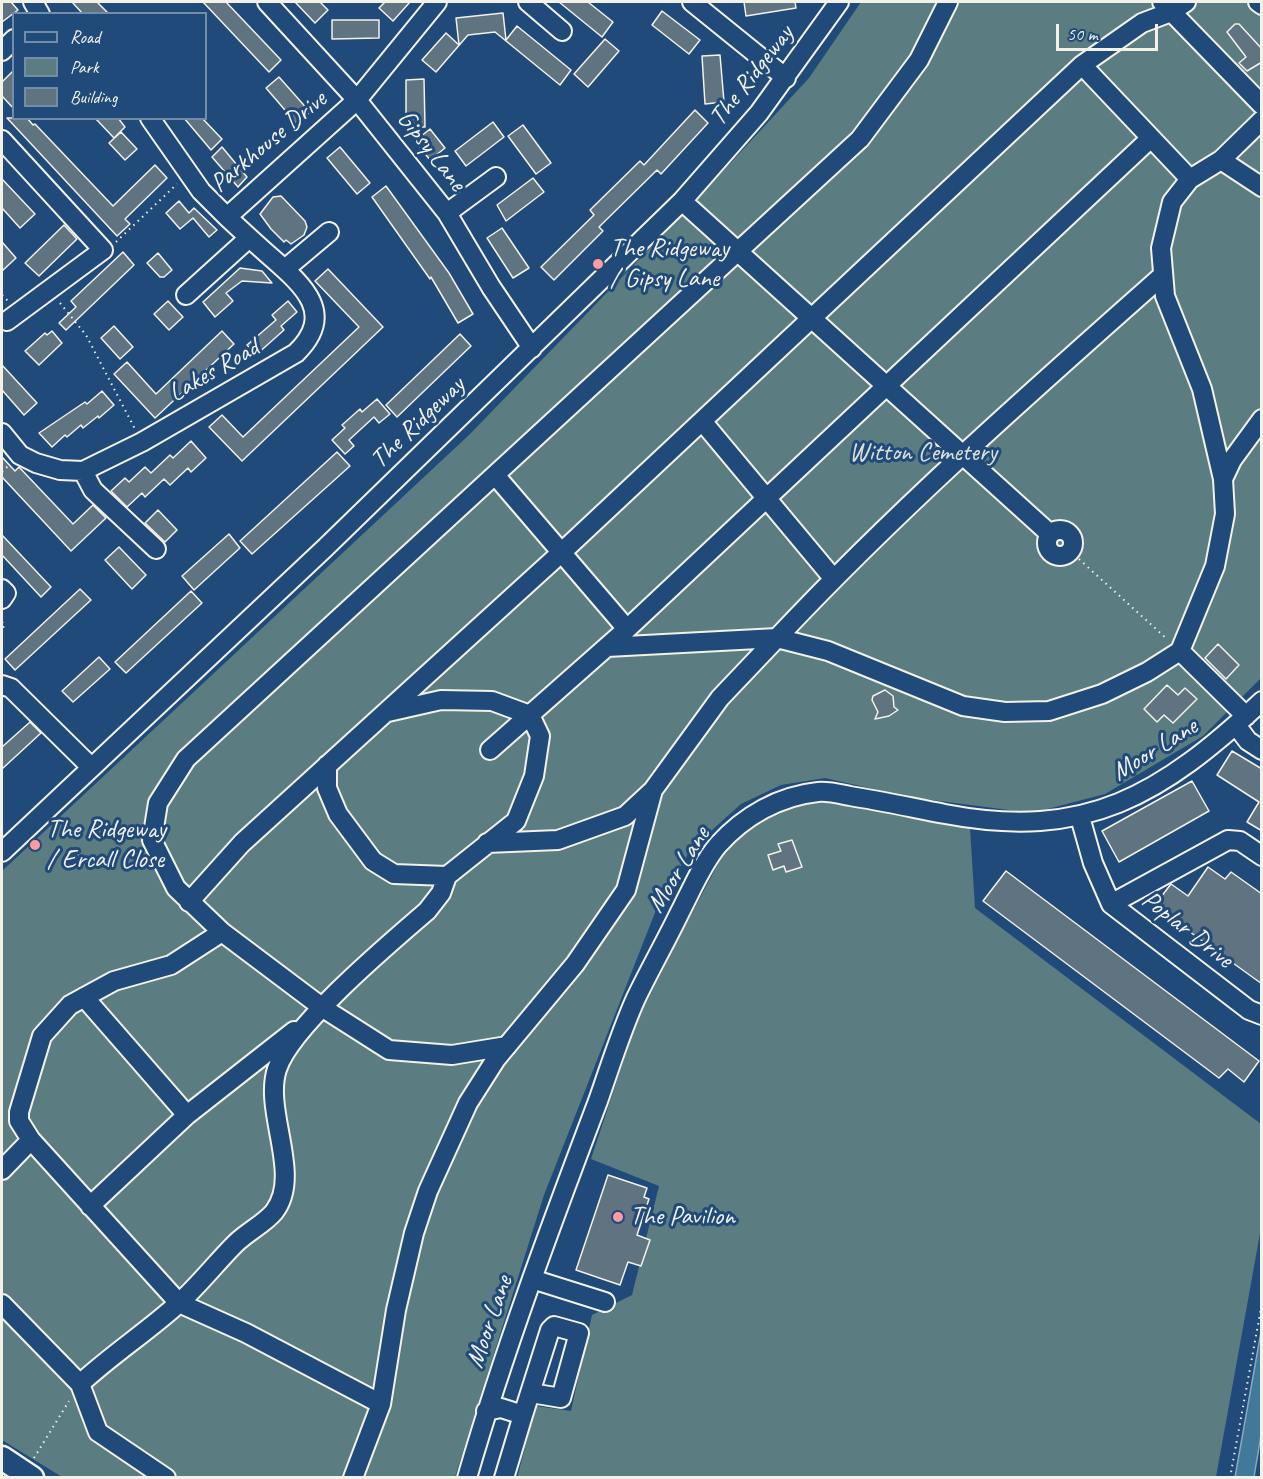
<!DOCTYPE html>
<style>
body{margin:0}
#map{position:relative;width:1263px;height:1479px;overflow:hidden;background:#1f4a7a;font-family:Caveat,sans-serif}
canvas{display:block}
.frame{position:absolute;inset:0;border:3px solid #f4f1e8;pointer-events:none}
.legend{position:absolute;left:12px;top:12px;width:195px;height:108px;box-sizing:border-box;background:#1f4a7a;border:2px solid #748da6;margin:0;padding:8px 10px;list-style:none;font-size:18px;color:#f4f1e8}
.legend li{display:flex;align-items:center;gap:12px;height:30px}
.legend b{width:30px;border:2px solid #748da6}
.scale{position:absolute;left:1056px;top:24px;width:102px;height:27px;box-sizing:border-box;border:3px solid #f4f1e8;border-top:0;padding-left:8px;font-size:18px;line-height:21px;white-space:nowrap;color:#f4f1e8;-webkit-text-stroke:4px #1f4a7a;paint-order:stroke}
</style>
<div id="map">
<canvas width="1263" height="1479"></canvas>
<div class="frame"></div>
<ul class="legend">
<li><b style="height:8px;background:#1f4a7a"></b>Road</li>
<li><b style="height:16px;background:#5b7d81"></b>Park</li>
<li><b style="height:16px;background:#607381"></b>Building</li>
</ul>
<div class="scale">50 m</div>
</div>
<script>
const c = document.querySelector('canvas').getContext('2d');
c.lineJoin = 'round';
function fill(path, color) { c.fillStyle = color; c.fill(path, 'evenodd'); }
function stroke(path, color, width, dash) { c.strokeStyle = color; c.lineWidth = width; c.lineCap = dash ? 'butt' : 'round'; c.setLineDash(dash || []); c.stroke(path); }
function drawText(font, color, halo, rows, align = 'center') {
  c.font = font + ' Caveat,sans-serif'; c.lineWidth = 6; c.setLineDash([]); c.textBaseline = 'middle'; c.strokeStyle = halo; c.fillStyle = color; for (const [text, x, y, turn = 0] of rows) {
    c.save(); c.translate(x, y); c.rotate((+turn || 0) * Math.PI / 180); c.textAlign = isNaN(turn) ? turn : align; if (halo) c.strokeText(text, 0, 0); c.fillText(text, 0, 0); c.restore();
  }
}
fill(new Path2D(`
 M861,2H1261L1262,677L1203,736L1105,794L1032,813L909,797L825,778L781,785L741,804L691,849L658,905L544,1195L455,1477H62L2,1440V871L469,435L686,211L809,78Z
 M829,801L970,828L975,908L1261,1124V1228L1216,1477L517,1478L536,1406L571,1411L592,1315L632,1295L659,1186L591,1159L640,1011L728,845L778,809Z`), '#5b7d81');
const water = new Path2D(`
 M1261,1332V1435L1254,1477H1235Z`);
fill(water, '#41799b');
stroke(water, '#89a9ba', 1.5);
const building = new Path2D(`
 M2,2H11L18,10L2,22Z
 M72,2H97L109,14H83Z
 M203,2H226L281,60L269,72Z
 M295,2H320L328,10L315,23Z
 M385,2H410L393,21L379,8Z
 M559,2H588L613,22L602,37Z
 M744,2H795L796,8L746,16Z
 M662,11L700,40L689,54L652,25Z
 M503,13L506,40L517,26L571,70L560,85L495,32L468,35L436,72L422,60L446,33L459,45L456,18Z
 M332,20H379V38L332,39Z
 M1235,24H1239L1262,49V62L1247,71L1239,63L1246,57L1227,32Z
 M605,39L619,51L588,87L574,74Z
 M720,55L724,102L705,104L702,56Z
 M14,70V109L2,96V82Z
 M279,77L310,112L297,124L266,88Z
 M424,79L425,127H406V80Z
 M695,110L708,123L661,174L657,170L599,227L603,231L554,280L541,267L594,215L590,210L640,161L644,165Z
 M7,118H27L33,125L35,124L113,206L155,165L167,178L125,219L130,224L117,236Z
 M95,118H118L125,127L114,138Z
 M184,118H202L222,139L211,150Z
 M493,122L504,137L466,166L455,151Z
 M523,125L551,163L536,174L508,136Z
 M430,129L445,148L430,160L415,141Z
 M121,132L137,149L125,160L109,143Z
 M222,147L247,177L238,187L212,157Z
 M340,147L370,183L357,194L327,158Z
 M533,178L544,192L506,221L497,205Z
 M2,179L35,214L20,228L2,208Z
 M386,186L449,273L473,314L458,323L431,277L430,279L372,197Z
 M281,196L305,221L307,227L304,235L291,244L286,240L284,242L271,229L260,214L273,197Z
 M179,201L189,213L194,208L217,230L209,237L193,218L180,229L166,213Z
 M64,225L77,239L39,276L25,263Z
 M502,228L529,268L513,278L487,238Z
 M2,242L16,258L2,271Z
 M123,252L134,265L66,330L59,323L76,307L71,301Z
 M158,253L172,270L164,277H160L147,263Z
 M240,268L262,271L272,283L242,281L226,293L233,301L215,317L203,302Z
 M328,269L383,327L242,461L209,427L222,415L243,437L359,327L315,281Z
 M168,301L183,317L169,330L154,314Z
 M288,301L297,312L281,326L284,330L256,355L247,345L276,320L272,315Z
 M114,326L133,347L120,359L101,338Z
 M52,331L62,343L39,365L25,351L45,333L47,335Z
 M222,331L234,344L155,418L114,374L127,362L156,394Z
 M460,334L471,346L397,417L386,405Z
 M2,365L37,403L24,415L2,390Z
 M102,391L114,405L99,418L98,416L83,428L81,425L67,437L65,435L52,447L39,433L85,402L87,404Z
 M377,399L390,414L379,423L374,417L349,440L354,446L345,454L332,440L345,428L342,425L360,409L362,412Z
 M191,441L206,458L191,472L188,468L170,485L164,479L145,497L142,493L127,507L111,491L125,478L129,482L145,467L151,473L170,455L173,458Z
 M337,452L350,466L252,554L240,541Z
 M2,457L15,471L19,467L73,524L93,505L106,518L71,551L2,477Z
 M158,510L177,530L165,542L145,523Z
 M229,534L240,548L194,590L182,576Z
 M2,535L51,587L41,597L2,555Z
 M119,547L146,575L132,589L105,560Z
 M80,589L91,600L15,670L5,659Z
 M191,591L202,603L126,673L115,662Z
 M1218,644L1239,665L1226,679L1205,658Z
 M99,657L110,669L73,702L62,691Z
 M1167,685L1178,695L1185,688L1197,699L1173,723L1164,715L1157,722L1144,709Z
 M885,690L893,696L894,707L898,710L889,716L875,719L878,712L872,700L873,696Z
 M30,722L41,733L2,769V747Z
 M1232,751L1262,769V831L1247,822L1259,802L1217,775Z
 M1192,781L1209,811L1119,862L1102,831Z
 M792,840L802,867L786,872L784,866L773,870L768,855L781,851L778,844Z
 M1208,867L1225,879L1231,872L1262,894V984L1154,906L1171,884L1188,896Z
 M1006,871L1259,1061L1244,1082L1228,1069L1219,1078L983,901Z
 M608,1175L647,1188L644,1197L649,1199L637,1235L650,1240L641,1266L628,1262L620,1285L576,1270Z`);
fill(building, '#607381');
stroke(building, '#f4f1e8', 1.5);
const minor = new Path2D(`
 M33,2L40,14
 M267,2L357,100L447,213L491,287L532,348
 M528,2L562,31
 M692,2L786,78
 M1162,2L1262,105
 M1258,2L1262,5
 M2,51L14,39
 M1082,65L1190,179
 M150,118L201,191L227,217L357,100L437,2
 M2,140L103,250L7,321
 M1221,160L1262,187
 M682,201L1049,533
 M447,213L496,177
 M285,269L329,232
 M186,295L249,238
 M702,421L833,578
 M2,433L20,455L36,463L60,470L83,471L142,442L296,353C336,314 304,286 272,258C257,245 242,231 227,217
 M83,471L93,490L156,549
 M495,475L627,629
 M1223,479L1202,389L1165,296L1161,248L1172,202L1190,179L1221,160L1262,120
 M1047 543a13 13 0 1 1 26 0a13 13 0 1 1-26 0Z
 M2,589L6,593L2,599
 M607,647L777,638C898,509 1031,392 1163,275
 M1180,651L1246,716
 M2,685L11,688L91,767
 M1236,725L1248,741L1262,750
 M490,750L627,629L1151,138
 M327,765V788L338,814L373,861L394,874L447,876L516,821L534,776L540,736L530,715L492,701L441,700L388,712
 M1080,817L1093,863L1111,904L1249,1010L1262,1015
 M487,843L558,840L625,816L653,790
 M2,852L325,548L682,201L759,113L839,2
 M189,902L242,843L562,552L1082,65L1142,23L1171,12L1186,2
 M1111,904L1228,840L1240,841L1262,856
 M222,932L323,1008L389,1050L452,1055L507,1046
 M84,997L187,1115
 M31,1140L179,1303L246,1333L381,1404
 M2,1170L31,1140L19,1121V1112L42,1036L70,1005L114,981L171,965L222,932L176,888L152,840L158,803L186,759L860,139L919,60L948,2
 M90,1206L187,1115L294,1031
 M532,1279L605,1302
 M2,1304L80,1384L98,1432L166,1478
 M80,1384C111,1355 147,1332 179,1303C199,1285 216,1263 235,1244C247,1232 264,1224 274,1212C303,1175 263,1112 277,1069C291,1026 390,943 427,911L441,893L447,876
 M486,1411L501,1408L523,1415L550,1330L554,1326L579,1333L561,1398L531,1393
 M353,1478L381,1404L396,1310L414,1233L428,1191L468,1103L496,1059L575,964L626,890L653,790L720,698L777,638L828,651L963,706L1005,712L1049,711L1102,694L1147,672L1180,651L1215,566L1225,514L1223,479L1232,460L1262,419
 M467,1478C504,1350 551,1225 598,1101C610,1067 621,1031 636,998C650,969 666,941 680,912C691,891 702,864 718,845C744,816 779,796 818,792C828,791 840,794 850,796C882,801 913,808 945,814C1087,841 1161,795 1262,701
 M504,1478L523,1415`);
const major = new Path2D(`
 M2,1458L32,1478`);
stroke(minor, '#f4f1e8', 22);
stroke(major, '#f4f1e8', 27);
stroke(new Path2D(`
 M116,242L177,184
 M2,295L8,301
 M60,303L86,335L135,429
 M2,472L9,465
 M1070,551L1167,639
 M2,622L5,625L2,629
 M34,1458L69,1401
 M1230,1478L1262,1303
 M1260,1478L1262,1469`), '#f4f1e8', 2, [1.5, 4.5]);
stroke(minor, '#1f4a7a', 18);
stroke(major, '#1f4a7a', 22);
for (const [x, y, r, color] of [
 [598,264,6,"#ff9aa2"],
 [35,845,6,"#ff9aa2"],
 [618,1217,6,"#ff9aa2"]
]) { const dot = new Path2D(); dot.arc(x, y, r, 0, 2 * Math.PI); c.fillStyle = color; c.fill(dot); stroke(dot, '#1f4a7a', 2); }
drawText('26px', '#f4f1e8', '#1f4a7a', [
 ["The Ridgeway",752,76,-52],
 ["Parkhouse Drive",269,142,-40],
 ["Gipsy Lane",431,151,52],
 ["Lakes Road",214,371,-30],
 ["The Ridgeway",418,423,-44],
 ["Moor Lane",1155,750,-32],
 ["Moor Lane",679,870,-58],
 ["Poplar Drive",1187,930,38],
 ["Moor Lane",490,1322,-71]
]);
drawText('26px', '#f4f1e8', '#1f4a7a', [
 ["The Ridgeway",610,249],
 ["/ Gipsy Lane",610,279],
 ["The Ridgeway",47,830],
 ["/ Ercall Close",47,860],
 ["The Pavilion",630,1217]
], 'left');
drawText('26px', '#dde0d9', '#1f4a7a', [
 ["Witton Cemetery",923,453]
]);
</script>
